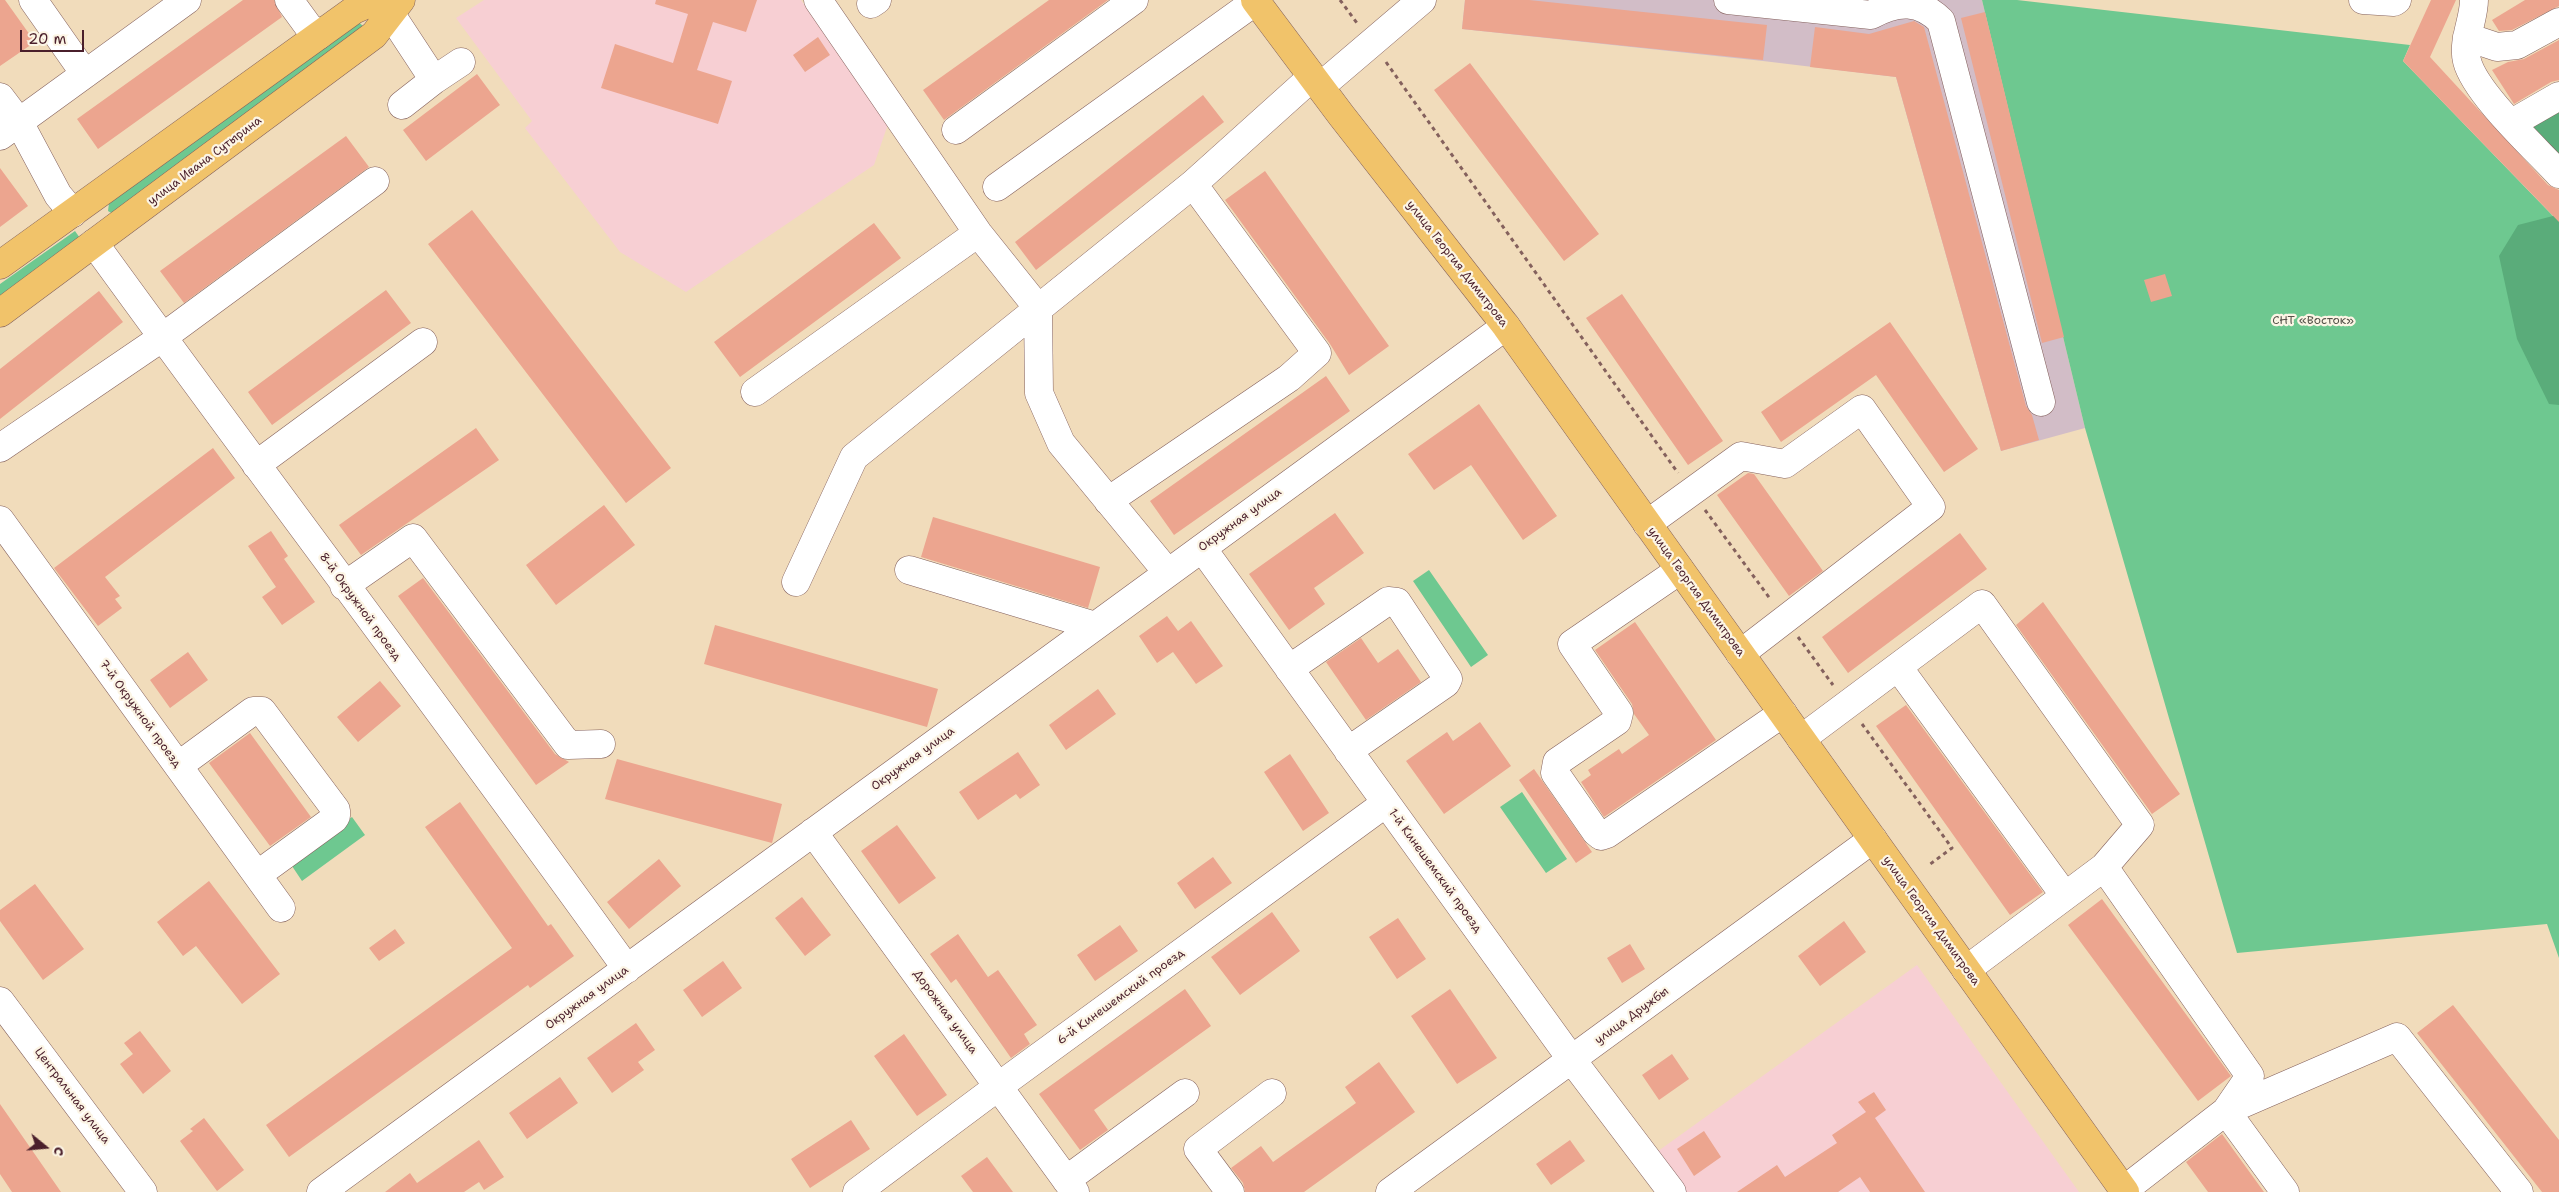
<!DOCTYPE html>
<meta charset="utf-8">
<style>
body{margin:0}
#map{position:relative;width:2559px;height:1192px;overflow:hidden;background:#f1dcbb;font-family:"Shantell Sans",sans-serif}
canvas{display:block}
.north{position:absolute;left:20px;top:1122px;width:50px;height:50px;-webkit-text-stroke:4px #fcf5e5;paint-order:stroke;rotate:107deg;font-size:14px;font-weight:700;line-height:20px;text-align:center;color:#4a1f2b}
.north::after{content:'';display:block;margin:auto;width:18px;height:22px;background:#4a1f2b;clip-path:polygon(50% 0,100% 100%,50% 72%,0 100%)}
.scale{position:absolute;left:20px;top:30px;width:64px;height:22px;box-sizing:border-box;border:2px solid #4a1f2b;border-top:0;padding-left:6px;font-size:15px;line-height:18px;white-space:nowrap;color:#4a1f2b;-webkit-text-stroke:4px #fcf5e5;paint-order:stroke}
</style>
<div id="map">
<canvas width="2559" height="1192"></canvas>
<div class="north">С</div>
<div class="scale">20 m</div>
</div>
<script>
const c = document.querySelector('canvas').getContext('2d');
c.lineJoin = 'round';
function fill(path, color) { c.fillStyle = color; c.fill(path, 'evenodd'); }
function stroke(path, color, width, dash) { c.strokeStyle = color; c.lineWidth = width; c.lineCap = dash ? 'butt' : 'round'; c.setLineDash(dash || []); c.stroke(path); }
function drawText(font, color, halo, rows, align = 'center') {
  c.font = font + ' "Shantell Sans",sans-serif'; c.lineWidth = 4.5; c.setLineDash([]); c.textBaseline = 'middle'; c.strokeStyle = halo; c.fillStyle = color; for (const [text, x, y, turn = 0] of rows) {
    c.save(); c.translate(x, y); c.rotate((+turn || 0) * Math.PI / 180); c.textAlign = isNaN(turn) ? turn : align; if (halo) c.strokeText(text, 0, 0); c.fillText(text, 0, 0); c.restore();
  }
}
fill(new Path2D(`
 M484,0H801L888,124L874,165L686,292L620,252L525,128L532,121L456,18Z
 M1917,965L2079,1192H1683L1654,1154Z`), '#f7cfd3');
fill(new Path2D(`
 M1465,0H1982L2085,428L2001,451L1896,77L1763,61L1462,29Z`), '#d2bdc7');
fill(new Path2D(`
 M1982,0H2017L2410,45L2403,61L2553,216L2559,228V958L2547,924L2237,953L2085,428Z
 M358,22L362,25L363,30L113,214L108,211L109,203Z
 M75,231L82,241L0,299V284Z
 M1429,570L1488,655L1471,667L1413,581Z
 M1522,792L1567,859L1546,873L1500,807Z
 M352,817L365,835L302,881L290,863Z`), '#6ec890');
fill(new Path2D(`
 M2559,108V156L2531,125Z
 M2559,210V405L2549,404L2517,339L2499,256L2518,225L2553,216Z`), '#5aac7a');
fill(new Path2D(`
 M0,0H5L35,42L0,66Z
 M243,0H274L282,17L98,149L77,119Z
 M656,0H757L746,32L713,22L697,70L732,81L718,124L601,88L615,44L673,63L688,14L655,4Z
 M1049,0H1108L944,120L923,90Z
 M1465,0H1529L1767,25L1763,60L1462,29Z
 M2431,0H2456L2430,57L2548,185L2559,190V222L2403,61Z
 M2525,0H2559V6L2512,30L2499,31L2492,20Z
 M1985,12L2064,337L2042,343L1961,18Z
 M1914,21L1924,27L2026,406L2032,415L2039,440L2001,451L1896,77L1810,67L1815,27L1869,34Z
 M818,37L830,55L805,72L793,55Z
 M2559,40V80L2551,82L2514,104L2492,70L2508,62L2524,59Z
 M1470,63L1599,234L1564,261L1434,90Z
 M477,74L500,105L426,161L403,130Z
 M1203,95L1224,122L1036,270L1015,242Z
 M346,136L369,167L184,303L160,271Z
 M0,168L28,206L0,227Z
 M1265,171L1389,346L1349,375L1330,344L1225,200Z
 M472,210L671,468L626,503L428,244Z
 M874,223L901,258L740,377L714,342Z
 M2165,274L2172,296L2151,302L2144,280Z
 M386,290L411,323L272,425L248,392Z
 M99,291L123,322L0,419V369Z
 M1622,294L1723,441L1688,465L1586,318Z
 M1890,322L1978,449L1944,472L1876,375L1781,442L1761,412Z
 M1326,376L1350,411L1174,535L1150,501Z
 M1479,404L1557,516L1523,540L1471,465L1434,490L1408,454Z
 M476,428L499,460L361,555L339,525Z
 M213,448L235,478L105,577L120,596L115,599L122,608L98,626L54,568Z
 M1748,473L1754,474L1823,571L1789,596L1717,495Z
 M604,505L635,545L556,605L526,565Z
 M1335,513L1364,553L1314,588L1325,604L1289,630L1249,574Z
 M933,517L1100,567L1088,608L921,557Z
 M271,531L288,556L284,559L315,602L282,625L262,597L276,587L248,546Z
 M1960,533L1987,569L1848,673L1822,637Z
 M423,578L555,754L569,762L536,785L398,596Z
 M2043,602L2180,794L2152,814L2016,625Z
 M1167,616L1178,631L1191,621L1223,666L1196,684L1173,652L1157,663L1139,636Z
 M1635,622L1716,740L1604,817L1581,782L1591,775L1588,770L1619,749L1622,754L1649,735L1634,714L1632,704L1595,650Z
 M715,625L938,689L927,727L704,664Z
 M1361,638L1378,663L1398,649L1421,682L1366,720L1326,662Z
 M188,652L208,680L170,708L150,680Z
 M380,681L401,706L358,742L337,717Z
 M1098,689L1116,714L1066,750L1049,725Z
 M1906,705L2043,892L2010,915L1876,726Z
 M1480,722L1511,766L1444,814L1406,761L1447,732L1453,741Z
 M250,733L311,817L270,846L209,763Z
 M1018,752L1040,785L1020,799L1016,794L978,820L959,792Z
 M1290,754L1329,813L1303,831L1264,772Z
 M617,759L782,804L772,843L605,799Z
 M1534,769L1592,852L1576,863L1519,780Z
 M460,802L548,926L551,924L574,956L530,988L528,985L289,1157L266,1125L512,948L425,827Z
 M897,825L936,878L899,904L861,851Z
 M1213,857L1232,883L1195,909L1177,883Z
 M659,859L681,886L629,929L607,902Z
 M209,881L280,974L242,1004L196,946L183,956L157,922Z
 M35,884L84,949L43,980L0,921V910Z
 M802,897L831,935L805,956L775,918Z
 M2102,899L2231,1076L2198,1101L2068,925Z
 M1272,912L1300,951L1240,995L1211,957Z
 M1398,918L1426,959L1397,979L1369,937Z
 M1844,921L1866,952L1820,986L1798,956Z
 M1120,925L1138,951L1095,981L1077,955Z
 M395,929L405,943L379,961L369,948Z
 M958,934L988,977L998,970L1037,1025L1024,1034L1030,1044L1011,1058L956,979L951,983L930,954Z
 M1630,944L1645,969L1622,983L1607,958Z
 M723,961L742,988L702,1017L683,990Z
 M1185,989L1211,1026L1094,1110L1108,1130L1080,1150L1039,1094Z
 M1450,989L1497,1058L1457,1084L1411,1016Z
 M2453,1005L2559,1140V1192H2542L2417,1033Z
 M636,1023L655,1050L638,1062L644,1070L612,1093L587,1058Z
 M140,1031L171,1071L143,1094L120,1064L133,1054L124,1043Z
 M904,1034L947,1095L917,1116L874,1056Z
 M1672,1054L1689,1079L1659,1100L1642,1075Z
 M1379,1062L1415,1112L1304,1192H1245L1243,1183L1231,1168L1261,1146L1273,1162L1356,1103L1345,1087Z
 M560,1077L578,1103L527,1139L509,1113Z
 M1874,1092L1886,1110L1875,1118L1925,1192H1870L1860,1177L1838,1192H1737L1777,1165L1785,1177L1837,1143L1832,1135L1866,1112L1858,1102Z
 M0,1104L61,1192H12L0,1174Z
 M204,1118L244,1170L217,1191L180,1141L193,1131L190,1129Z
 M851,1120L870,1149L810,1188L791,1159Z
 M1704,1131L1721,1157L1694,1176L1677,1149Z
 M2222,1134L2264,1192H2208L2186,1162Z
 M479,1140L504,1177L484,1190L479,1182L464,1192H385L410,1173L417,1183Z
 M1570,1140L1585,1161L1551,1185L1536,1164Z
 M987,1157L1013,1192H973L961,1176Z`), '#eca58f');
const minor = new Path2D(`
 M33,0L85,74
 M289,0L308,26L319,35
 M818,0L978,233L1038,308L1039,393L1061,443L1168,573
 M1728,0L1871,15C1898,0 1920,0 1941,21L2041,402
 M2363,0L2394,2L2397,0
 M2474,0C2474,20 2462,41 2467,61C2475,93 2535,148 2559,174
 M871,4L877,0
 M390,13L434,80L461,62
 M2467,37L2497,47L2517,45L2559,22
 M1321,86L1422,0
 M0,97L19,122L0,136
 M402,105L434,80
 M2512,123L2559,96
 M956,130L1134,0
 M1193,184L1312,77
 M997,187L1256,1
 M73,213L58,195L19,122L187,0
 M94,243C270,486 452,725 627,969
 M755,392L978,233
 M0,448L163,337L375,181
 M256,465L423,342
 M0,520L281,908
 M1647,524L1741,456L1785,464L1862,409L1931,507L1740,654
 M1202,548L1572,1060L1672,1192
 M909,570L1095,626
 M1680,570L1572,644L1619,713L1617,721L1557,762L1555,773L1596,832L1601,836L1607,834L1783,713
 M796,582L854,457L1193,184L1317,353L1289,378L1108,501
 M344,586L413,538L568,745L601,744
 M1898,667L2065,896
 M1289,669L1388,601L1397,602L1448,679L1446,683L1348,751
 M1801,739L1982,604L2140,825L2104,867
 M178,766L253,711H262L336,810V816L334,819L257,875
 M813,832L1075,1192
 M1966,970L2104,867L2250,1076L2226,1111L2285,1192
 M0,1001L143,1192
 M1066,1180L1185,1093
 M2124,1190L2226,1111L2397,1037L2519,1192
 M321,1192L1506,326
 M857,1192L999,1086L1386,803
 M1230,1192L1198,1149L1272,1093
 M1390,1192L1873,839`);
const major = new Path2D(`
 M1255,0L1341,115L1506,326L2125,1192
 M0,265L354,10L377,0
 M0,313L374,35L401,0`);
stroke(minor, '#84615d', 29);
stroke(major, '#84615d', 29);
stroke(new Path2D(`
 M1340,0L1357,23
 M1386,62L1678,473
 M1705,510L1771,600
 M1798,637L1833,685
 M1862,724L1952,848L1929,865`), '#84615d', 3, [4, 4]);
stroke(minor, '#fff', 28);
stroke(major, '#f1c36a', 28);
drawText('12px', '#4a1f2b', '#fcf5e5', [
 ["улица Ивана Сутырина",205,161,-37],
 ["улица Георгия Димитрова",1457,264,52],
 ["Окружная улица",1240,520,-36],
 ["улица Георгия Димитрова",1696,592,54],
 ["8-й Окружной проезд",360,607,54],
 ["7-й Окружной проезд",140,714,54],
 ["Окружная улица",913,759,-36],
 ["1-й Кинешемский проезд",1435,871,54],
 ["улица Георгия Димитрова",1931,921,54],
 ["6-й Кинешемский проезд",1121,997,-36],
 ["Окружная улица",587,998,-36],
 ["Дорожная улица",945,1012,54],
 ["улица Дружбы",1632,1016,-36],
 ["Центральная улица",72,1096,53]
]);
drawText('12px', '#555249', '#fcf5e5', [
 ["СНТ «Восток»",2313,321]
]);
</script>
